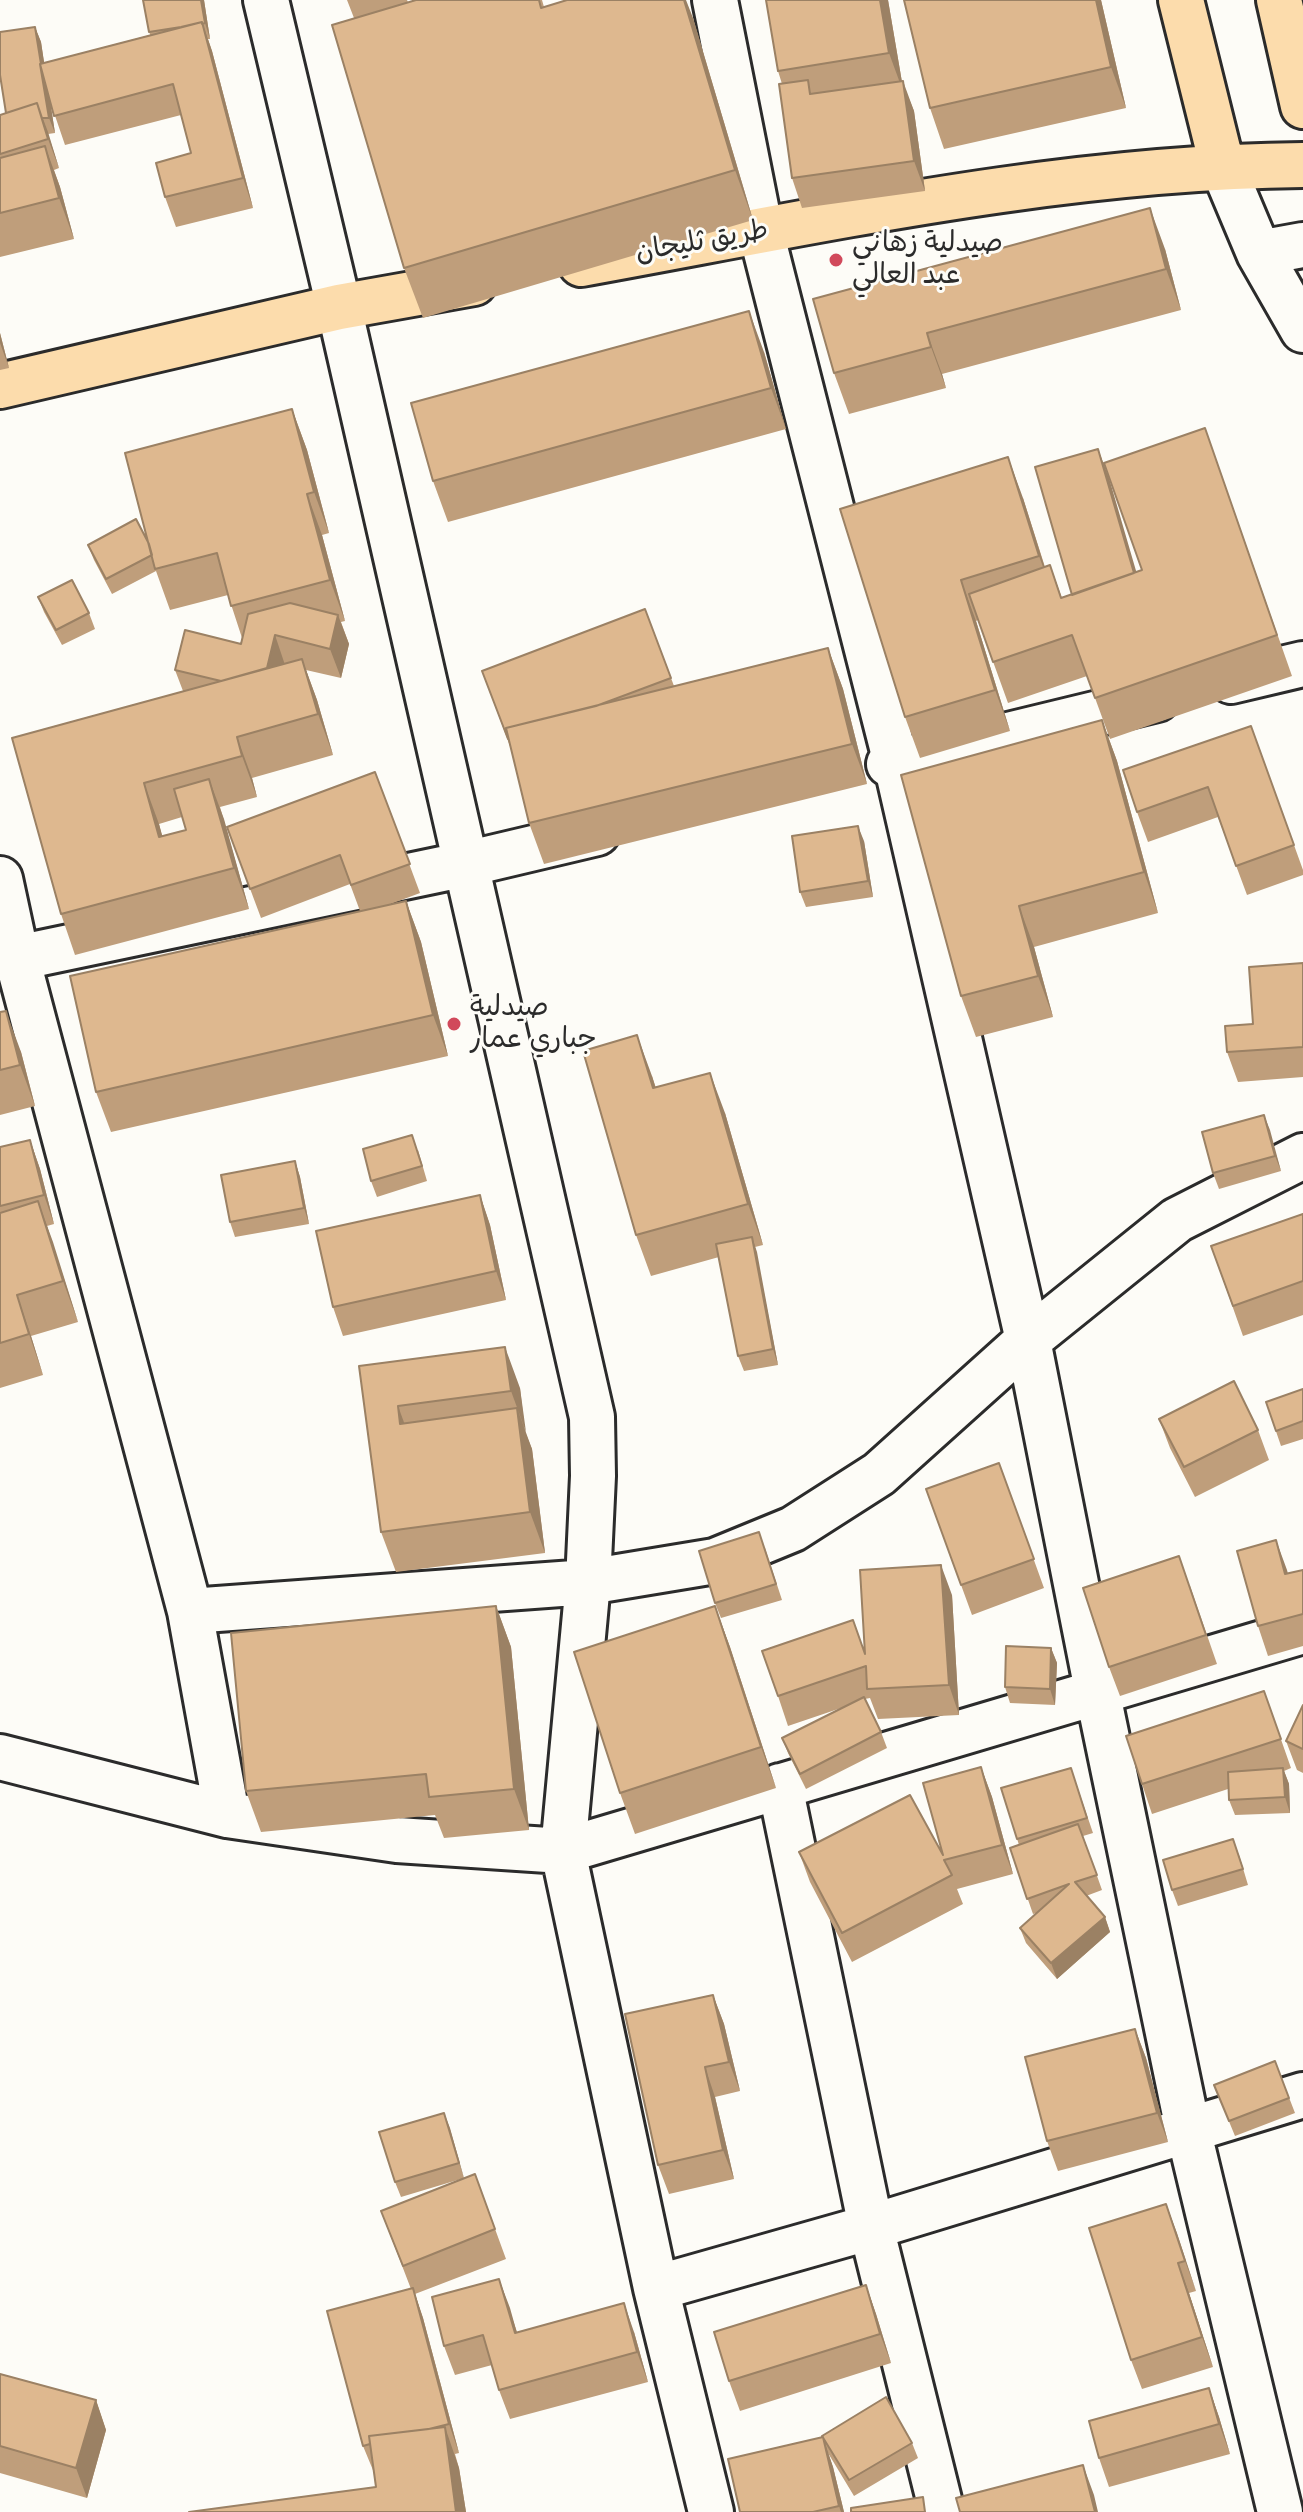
<!DOCTYPE html>
<meta charset="utf-8">
<style>
body{margin:0}
canvas{display:block;background:#fdfcf7}
</style>
<canvas width="1303" height="2512"></canvas>
<script>
const c = document.querySelector('canvas').getContext('2d');
c.lineJoin = 'round';
function stroke(path, color, width, dash) { c.strokeStyle = color; c.lineWidth = width; c.lineCap = dash ? 'butt' : 'round'; c.setLineDash(dash || []); c.stroke(path); }
function fill(path, color) { c.fillStyle = color; c.fill(path, 'evenodd'); }
function drawText(font, color, halo, rows, align = 'center') {
  c.font = font + ' Pangolin,"Playpen Sans Arabic",sans-serif'; c.lineWidth = 6; c.setLineDash([]); c.textBaseline = 'middle'; c.strokeStyle = halo; c.fillStyle = color; for (const [text, x, y, turn = 0] of rows) {
    c.save(); c.translate(x, y); c.rotate((+turn || 0) * Math.PI / 180); c.textAlign = isNaN(turn) ? turn : align; if (halo) c.strokeText(text, 0, 0); c.fillText(text, 0, 0); c.restore();
  }
}
const minor = new Path2D(`
 M266,0L339,307L592,1417L593,1476L588,1582L563,1851L656,2288L711,2512
 M715,0L761,232L896,763L1028,1340L1097,1690L1188,2129L1280,2512
 M1222,165L1259,253L1303,330
 M1259,253L1303,245
 M1231,681L1303,664
 M889,764L1157,699
 M0,879L17,958L190,1611L227,1815
 M17,958L466,864L597,833
 M190,1611L588,1582L715,1561L793,1529L879,1474L1028,1340L1177,1220L1303,1156
 M0,1757L227,1815L397,1840L563,1851L1303,1631
 M780,1786L871,2227L942,2512
 M656,2288L871,2227L1303,2095`);
const major = new Path2D(`
 M1181,0L1222,165
 M1279,0L1303,106
 M581,264C819,221 1061,167 1303,165
 M0,386L339,307L474,283`);
stroke(minor, '#2b2b2b', 50);
stroke(major, '#2b2b2b', 50);
stroke(minor, '#fdfcf7', 44);
stroke(major, '#fcdcac', 44);
fill(new Path2D(`
 M143,0H204L210,39H208L212,51L253,208L176,227L165,197L191,153L181,115L65,145L50,101L55,133L48,134L59,168L54,170L60,187L74,239L0,257V115L6,113L35,27L41,42L44,63L150,35Z
 M347,0H407L408,2L542,0L544,7L693,18L753,220L423,318L404,268L354,18Z
 M888,0L902,82L914,111L925,191L802,208L792,178L782,84L778,71Z
 M1101,0L1126,108L944,149L930,108Z
 M1165,249L1181,310L942,374L946,388L849,414L834,373L813,299Z
 M0,333L9,368L0,370Z
 M764,352L786,429L448,522L433,481Z
 M292,409L307,450L329,533L322,535L345,621L341,622L349,644L341,678L306,670L317,700L333,755L252,778L257,797L220,807L249,909L75,955L61,914L183,691L175,670L241,644L242,638L228,595L170,610L156,571L112,594L94,560L88,545L149,544ZM182,817L186,830L162,836L159,824Z
 M1205,428L1292,676L1110,739L1087,676L1008,703L978,620L976,621L1010,731L920,758L905,717L840,509L1023,498L1045,567L1050,565L1062,598L1142,570Z
 M38,597L89,613L95,629L62,645L44,612Z
 M645,609L674,686L828,648L843,689L867,784L544,864L529,823L511,749L482,671Z
 M1102,720L1117,761L1158,913L1034,947L1053,1017L976,1037L961,996Z
 M1251,726L1303,870V875L1247,895L1218,817L1148,842L1137,812Z
 M375,772L420,893L388,905L406,901L421,942L448,1056L111,1132L96,1092L360,911L350,884L261,918L227,827Z
 M864,841L873,897L806,907L800,892Z
 M1303,963V1077L1238,1082L1227,1052Z
 M0,1012L21,1052L35,1106L0,1115Z
 M652,1076L656,1088L725,1113L763,1245L755,1247L778,1365L744,1371L738,1356L719,1257L651,1276L636,1235Z
 M1264,1115L1281,1171L1219,1189L1213,1173Z
 M30,1140L40,1169L54,1224L47,1226L78,1322L31,1336L43,1375L0,1388V1147Z
 M418,1150L427,1181L377,1197L371,1181Z
 M295,1161L300,1177L309,1224L235,1237L230,1222Z
 M480,1195L490,1225L506,1300L343,1336L333,1307Z
 M1303,1214V1315L1243,1336L1211,1246Z
 M359,1366L520,1388L525,1432L532,1449L545,1553L396,1572L381,1532Z
 M1303,1389V1439L1281,1446L1266,1402Z
 M1159,1419L1258,1430L1269,1460L1195,1497L1170,1448Z
 M999,1463L1044,1588L972,1615L926,1489Z
 M765,1548L782,1600L721,1618L715,1603Z
 M1303,1570V1646L1268,1656L1258,1626Z
 M1190,1586L1217,1664L1120,1696L1109,1667Z
 M952,1595L959,1715L878,1719L870,1698L865,1699L881,1732L887,1748L806,1789L788,1753L782,1738L847,1706L788,1726L778,1696L865,1653Z
 M496,1606L511,1647L529,1830L444,1838L435,1815L261,1832L246,1791Z
 M715,1606L730,1647L776,1788L635,1834L620,1793Z
 M1051,1648L1057,1663L1055,1705L1010,1703L1005,1687Z
 M1264,1691L1291,1768L1284,1771L1289,1784L1290,1813L1235,1815L1229,1800L1228,1789L1152,1814L1142,1784Z
 M1303,1705V1773L1297,1770L1286,1741Z
 M981,1767L992,1797L1013,1874L957,1889L963,1904L852,1962L810,1882L799,1852L943,1855Z
 M1071,1768L1093,1833L1083,1836L1102,1890L1086,1896L1105,1917L1110,1932L1057,1979L1026,1943L1020,1928L1037,1913L1033,1914L1010,1848L1019,1845L1001,1788Z
 M1239,1855L1248,1885L1178,1906L1172,1890Z
 M713,1995L724,2024L740,2091L715,2097L734,2179L669,2194L658,2165Z
 M1135,2029L1146,2058L1168,2142L1058,2171L1047,2141Z
 M1275,2061L1295,2113L1235,2136L1214,2085Z
 M444,2113L464,2178L475,2174L506,2259L415,2294L423,2318L459,2453L455,2454L459,2468L466,2512H189L376,2487L375,2475L363,2446L411,2289L381,2211L461,2179L401,2197L395,2182Z
 M1166,2204L1196,2291L1189,2293L1213,2367L1142,2389L1131,2360Z
 M499,2279L517,2332H634L648,2382L510,2419L499,2390L492,2365L455,2375L444,2346Z
 M866,2285L876,2314L891,2363L740,2411L729,2381Z
 M0,2374L96,2400L106,2430L87,2498L0,2473Z
 M1209,2388L1219,2417L1230,2454L1109,2487L1099,2458Z
 M822,2437L912,2443L918,2458L854,2496L828,2453L833,2467L844,2512H740Z`), '#bf9e7b');
fill(new Path2D(`
 M201,0H204L210,39L205,23Z
 M684,0H686L693,18L753,220L735,170Z
 M880,0H888L904,94L889,53Z
 M1096,0H1101L1126,108L1111,67Z
 M202,22L212,51L253,208L243,178Z
 M35,27L41,42L55,133L49,118Z
 M903,81L914,111L925,191L914,161Z
 M37,103L48,132L59,168L48,139Z
 M45,146L60,187L74,239L59,198Z
 M1150,208L1165,249L1181,310L1166,269Z
 M749,311L764,352L786,429L771,388Z
 M0,333L9,368L0,343Z
 M927,333L942,374L946,388L931,347Z
 M292,409L307,450L329,533L314,492Z
 M1098,449L1109,478L1148,612L1137,583Z
 M1008,457L1023,498L1054,597L1039,556Z
 M307,494L322,535L345,621L330,580Z
 M961,580L976,621L1010,731L995,690Z
 M338,615L349,644L341,678L330,649Z
 M275,635L285,665L264,682Z
 M828,648L843,689L867,784L852,744Z
 M302,659L317,700L333,755L318,714Z
 M1102,720L1117,761L1158,913L1144,872Z
 M237,737L252,778L257,797L242,756Z
 M209,779L224,819L249,909L234,868Z
 M144,783L159,824L174,878L159,837Z
 M858,826L864,841L873,897L868,881Z
 M406,901L421,942L448,1056L433,1015Z
 M1019,906L1034,947L1053,1017L1038,976Z
 M6,1011L21,1052L35,1106L20,1065Z
 M637,1035L652,1076L668,1129L653,1088Z
 M710,1073L725,1113L763,1245L748,1204Z
 M1264,1115L1270,1130L1281,1171L1275,1156Z
 M30,1140L40,1169L54,1224L44,1195Z
 M295,1161L300,1177L309,1224L304,1208Z
 M480,1195L490,1225L506,1300L496,1271Z
 M38,1201L53,1242L78,1322L63,1281Z
 M752,1237L757,1252L778,1365L773,1349Z
 M17,1295L31,1336L43,1375L29,1334Z
 M505,1347L520,1388L526,1432L511,1391Z
 M398,1406L413,1447L400,1424Z
 M517,1408L532,1449L545,1553L530,1512Z
 M1276,1540L1287,1570L1296,1604L1285,1574Z
 M941,1565L952,1595L959,1715L949,1685Z
 M496,1606L511,1647L529,1830L514,1789Z
 M715,1606L730,1647L776,1788L761,1747Z
 M1051,1648L1057,1663L1055,1705L1050,1689Z
 M981,1767L992,1797L1013,1874L1002,1845Z
 M1283,1768L1289,1784L1290,1813L1285,1797Z
 M1105,1917L1110,1932L1057,1979L1051,1963Z
 M713,1995L724,2024L740,2091L729,2062Z
 M1135,2029L1146,2058L1168,2142L1157,2113Z
 M705,2067L715,2097L734,2179L723,2150Z
 M444,2113L450,2128L464,2178L459,2163Z
 M1166,2204L1177,2233L1196,2291L1185,2261Z
 M1178,2263L1189,2293L1213,2367L1202,2337Z
 M499,2279L510,2308L525,2362L515,2333Z
 M866,2285L876,2314L891,2363L880,2334Z
 M413,2288L423,2318L459,2453L449,2424Z
 M624,2303L634,2332L648,2382L637,2352Z
 M1209,2388L1219,2417L1230,2454L1219,2424Z
 M96,2400L106,2430L87,2498L76,2468Z
 M445,2427L459,2468L466,2512H456Z
 M823,2437L833,2467L844,2512H841L839,2506Z
 M1083,2465L1094,2495L1098,2512H1095Z`), '#9b8164');
const building = new Path2D(`
 M143,0H201L205,23L202,24V22L181,27L149,32Z
 M416,0H539L541,8L567,0H684L735,170L404,268L332,25Z
 M766,0H880L889,53L778,71Z
 M904,0H1096L1111,67L930,108Z
 M202,22L243,178L165,197L156,163L191,153L173,84L54,116L40,64Z
 M35,27L41,64H40L49,118H42L37,103L6,113L0,75V32Z
 M808,80L810,94L903,81L914,161L792,178L779,84Z
 M37,103L48,139L0,154V115Z
 M45,146L59,198L0,213V158Z
 M1150,208L1166,269L927,333L931,347L834,373L813,299Z
 M749,311L771,388L433,481L411,403Z
 M292,409L314,492L307,494L330,580L231,606L217,553L155,569L125,453Z
 M1205,428L1277,635L1095,698L1072,635L993,662L969,594L1050,565L1061,598L1142,570L1104,463Z
 M1098,449L1134,573L1072,595L1035,467Z
 M1008,457L1039,556L961,580L995,690L905,717L840,509Z
 M136,519L149,544L152,555L106,579L88,545Z
 M72,580L89,613L56,630L38,597Z
 M290,603L338,615L330,649L275,635L267,668L221,681L175,670L185,630L241,644L248,614Z
 M645,609L671,678L596,706L506,728L508,739L482,671Z
 M828,648L852,744L529,823L506,728Z
 M302,659L318,714L237,737L242,756L144,783L159,837L186,830L174,789L209,779L234,868L61,914L12,738Z
 M1102,720L1144,872L1019,906L1038,976L961,996L901,775Z
 M1251,726L1294,845L1236,866L1208,787L1137,812L1123,770Z
 M375,772L410,864L351,885L340,855L250,889L227,827Z
 M858,826L868,881L800,892L792,836Z
 M406,901L433,1015L96,1092L70,976Z
 M1303,963V1047L1227,1052L1225,1026L1253,1024L1249,967Z
 M6,1011L20,1065L0,1070V1012Z
 M637,1035L653,1088L710,1073L748,1204L636,1235L583,1051Z
 M1264,1115L1275,1156L1213,1173L1202,1132Z
 M412,1135L422,1166L371,1181L363,1149Z
 M30,1140L44,1195L0,1206V1147Z
 M295,1161L304,1208L230,1222L221,1175Z
 M480,1195L496,1271L333,1307L316,1231Z
 M38,1201L63,1281L17,1295L29,1334L0,1343V1213Z
 M1303,1214V1281L1233,1306L1211,1246Z
 M752,1237L773,1349L738,1356L716,1244Z
 M505,1347L511,1391L398,1406L400,1424L517,1408L530,1512L381,1532L359,1366Z
 M1234,1381L1258,1430L1184,1467L1159,1419Z
 M1303,1389V1421L1276,1431L1266,1402Z
 M999,1463L1034,1559L961,1585L926,1489Z
 M759,1532L776,1584L715,1603L699,1551Z
 M1276,1540L1285,1574L1303,1570V1614L1258,1626L1237,1551Z
 M1179,1556L1206,1635L1109,1667L1083,1588Z
 M941,1565L949,1685L867,1689L866,1666L778,1696L762,1651L853,1620L865,1654L860,1570Z
 M496,1606L514,1789L429,1797L426,1774L246,1791L231,1633Z
 M715,1606L761,1747L620,1793L574,1652Z
 M1006,1646L1051,1648L1050,1689L1005,1687Z
 M1264,1691L1281,1739L1142,1784L1126,1736Z
 M864,1697L881,1732L800,1774L782,1738Z
 M1303,1705V1749L1286,1741Z
 M981,1767L1002,1845L944,1860L952,1875L842,1933L799,1852L910,1795L943,1855L923,1783Z
 M1071,1768L1087,1818L1017,1839L1001,1788Z
 M1283,1768L1285,1797L1229,1800L1228,1772Z
 M1078,1824L1097,1875L1075,1882L1105,1917L1051,1963L1020,1928L1069,1884L1027,1899L1010,1848Z
 M1233,1839L1243,1869L1172,1890L1163,1860Z
 M713,1995L729,2062L705,2067L723,2150L658,2165L625,2014Z
 M1135,2029L1157,2113L1047,2141L1025,2057Z
 M1275,2061L1289,2098L1229,2121L1214,2085Z
 M444,2113L459,2163L395,2182L379,2132Z
 M475,2174L495,2229L403,2266L381,2211Z
 M1166,2204L1185,2261L1178,2263L1202,2337L1131,2360L1089,2228Z
 M499,2279L515,2333L624,2303L637,2352L499,2390L483,2335L444,2346L432,2297Z
 M866,2285L880,2334L729,2381L714,2332Z
 M413,2288L449,2424L429,2429L369,2436L370,2444L363,2446L327,2311Z
 M0,2374L96,2400L76,2468L0,2446Z
 M1209,2388L1219,2424L1099,2458L1089,2421Z
 M886,2397L912,2443L849,2480L822,2436Z
 M445,2427L456,2512H189L376,2487L369,2436Z
 M823,2437L839,2506L813,2512H740L728,2459Z
 M1083,2465L1095,2512H960L956,2498Z
 M923,2497L925,2512H851V2508Z`);
fill(building, '#deb88f');
stroke(building, '#9b8164', 2);
for (const [x, y, r, color] of [
 [836,260,8,"#d1495b"],
 [454,1024,8,"#d1495b"]
]) { const dot = new Path2D(); dot.arc(x, y, r, 0, 2 * Math.PI); c.fillStyle = color; c.fill(dot); stroke(dot, '#fdfcf7', 3); }
drawText('28px', '#2b2b2b', '#fdfcf7', [
 ["طريق ثليجان",702,242,-10]
]);
drawText('28px', '#2b2b2b', '#fdfcf7', [
 ["صيدلية زهاني",852,244],
 ["عبد العالي",852,276],
 ["صيدلية",470,1008],
 ["جباري عمار",470,1040]
], 'left');
</script>
